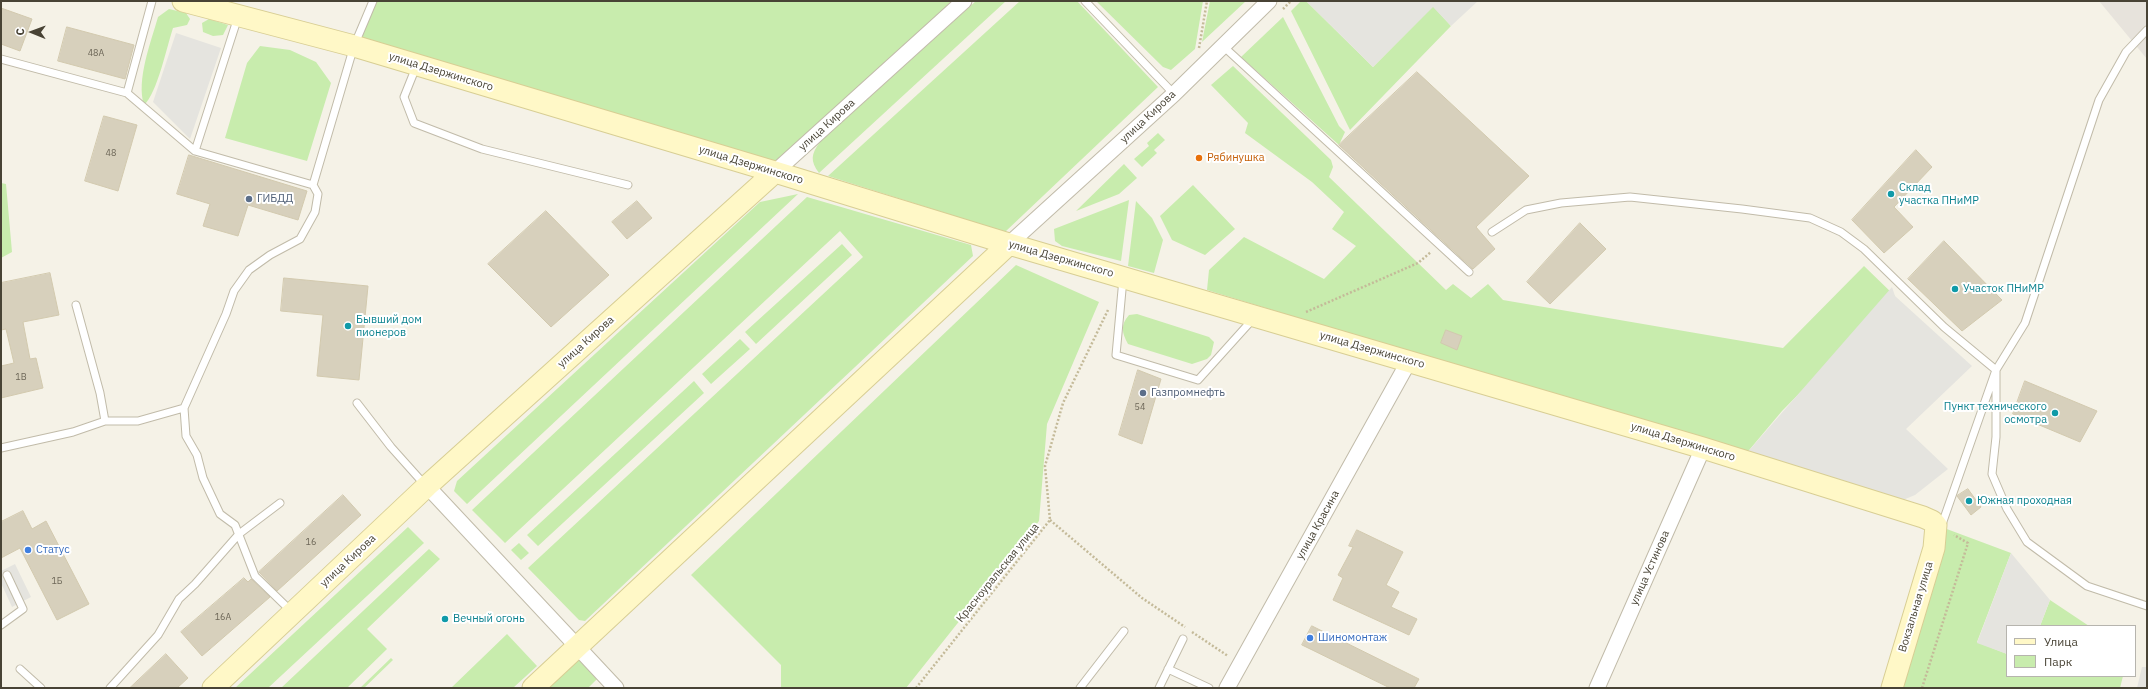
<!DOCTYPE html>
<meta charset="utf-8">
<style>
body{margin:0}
#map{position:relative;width:2148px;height:689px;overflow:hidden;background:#f5f2e7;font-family:"IBM Plex Sans",sans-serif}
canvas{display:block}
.frame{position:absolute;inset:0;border:2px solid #484335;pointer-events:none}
.legend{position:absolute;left:2006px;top:625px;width:130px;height:52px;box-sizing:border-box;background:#fff;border:1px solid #b6b4ae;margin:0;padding:5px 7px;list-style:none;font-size:12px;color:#484335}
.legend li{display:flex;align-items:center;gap:8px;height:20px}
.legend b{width:20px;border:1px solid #b6b4ae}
.north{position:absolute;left:12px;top:12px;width:40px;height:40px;-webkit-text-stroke:3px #fff;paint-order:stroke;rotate:271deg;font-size:11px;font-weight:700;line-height:16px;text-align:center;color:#484335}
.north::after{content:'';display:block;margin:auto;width:14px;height:18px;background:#484335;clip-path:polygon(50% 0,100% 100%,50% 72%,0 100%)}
</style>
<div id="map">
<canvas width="2148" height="689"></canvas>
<div class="frame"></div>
<ul class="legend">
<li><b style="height:5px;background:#fff8c7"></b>Улица</li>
<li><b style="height:11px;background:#c8ecad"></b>Парк</li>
</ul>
<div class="north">С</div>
</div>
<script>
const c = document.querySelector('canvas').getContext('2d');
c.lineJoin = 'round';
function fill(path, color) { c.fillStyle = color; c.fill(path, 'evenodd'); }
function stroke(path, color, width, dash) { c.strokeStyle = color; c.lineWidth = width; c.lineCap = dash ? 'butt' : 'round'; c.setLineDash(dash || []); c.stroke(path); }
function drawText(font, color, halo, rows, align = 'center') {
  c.font = font + ' "IBM Plex Sans",sans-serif'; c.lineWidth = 4; c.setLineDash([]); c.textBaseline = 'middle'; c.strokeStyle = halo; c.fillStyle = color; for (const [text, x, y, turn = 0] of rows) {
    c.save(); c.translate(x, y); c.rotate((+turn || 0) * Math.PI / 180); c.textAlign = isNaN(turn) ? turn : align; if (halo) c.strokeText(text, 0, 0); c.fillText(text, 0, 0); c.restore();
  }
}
fill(new Path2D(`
 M2099,1H2147V59Z`), '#e7e3dc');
fill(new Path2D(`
 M373,1H964L775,172L354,46Z
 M976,1H1006L819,173C810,161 811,154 820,142Z
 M1020,1H1077L1158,87L1005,232L828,176Z
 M1096,1H1203L1195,49L1171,70L1163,67Z
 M1210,1H1246L1202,42Z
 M1301,1H1306L1373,67L1433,6L1451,26L1350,130L1291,11Z
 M169,9L186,13L190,19L187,25L173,28C167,46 157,94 144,105C136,80 151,42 158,17Z
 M1283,17L1339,126L1345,132L1339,145L1241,57Z
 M209,19L228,25L223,35L213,36L203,32L202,23Z
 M260,46L290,50L316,62L331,83L307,161L225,138L247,63Z
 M1233,66L1331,160L1333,167L1329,177L1446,290L1453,284L1471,298L1488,284L1503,300L1783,348L1864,266L1895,296L1782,411L1745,455L1207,290L1209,270L1244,237L1324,279L1356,246L1332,229L1344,212L1312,182L1245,133L1248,123L1211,85Z
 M1158,133L1165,140L1154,150L1157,153L1142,167L1134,159L1149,146L1147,143Z
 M1124,164L1137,178L1119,194L1076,211Z
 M1,183L6,184L12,252L1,258Z
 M1193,185L1235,229L1205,255L1172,240L1160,216Z
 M798,194L467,504L454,491L457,481L760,202Z
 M807,197L971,245L973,256L585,621L579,620L528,568L863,257L840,231L505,543L472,510Z
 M1129,200L1121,261L1062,246L1055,241L1054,229Z
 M1136,201L1152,218L1163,240L1154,273L1128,266Z
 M842,244L852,255L756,344L745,332Z
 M1016,265L1099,302L1047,424L1039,521L906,688H781V665L691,575Z
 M1137,314L1209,337L1214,342L1211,355L1207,359L1192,364L1128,344C1122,333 1120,325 1129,315Z
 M740,339L750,349L711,384L702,374Z
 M694,381L704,393L538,546L527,535Z
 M1936,525L2011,553L1977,642L2007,654V676H2123L2120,688H1892Z
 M408,527L424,543L268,688H235Z
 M519,543L529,553L521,560L511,550Z
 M429,549L440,559L367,629L387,649L347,688H281Z
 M2050,600L2089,626H2040Z
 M507,634L537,666L513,688H451Z
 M576,647L602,674L588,688H533Z
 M391,658L393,660L364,688H360Z`), '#c8ecad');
fill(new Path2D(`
 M1306,1H1478L1451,26L1433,7L1373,67Z
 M176,33L221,48L190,139L153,102Z
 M1892,287L1895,296L1972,366L1906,429L1948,469L1915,495L1898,502L1745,455Z
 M2011,553L2050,600L2040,626H2007V654L1977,643Z
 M15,564L31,597L12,607L1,583V571Z
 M2142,667H2147V688H2137Z`), '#e5e4df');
const building = new Path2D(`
 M1,8L32,19L20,51L1,44Z
 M67,27L134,45L125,79L58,61Z
 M1417,72L1529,176L1476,227L1495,249L1473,269L1339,145Z
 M104,116L137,125L118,191L85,181Z
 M1916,150L1932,167L1894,207L1913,227L1884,253L1852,220Z
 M189,155L307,191L298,220L248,205L238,236L203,226L210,204L177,194Z
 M637,201L652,218L627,239L612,222Z
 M546,211L609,275L551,327L488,264Z
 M1580,223L1606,249L1550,304L1527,282Z
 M1944,241L2002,300L1962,331L1908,279Z
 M50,273L59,315L23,322L30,359L36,358L43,388L1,398V366L14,363L6,329L1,330V283Z
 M284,278L368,286L359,380L317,376L323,315L281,311Z
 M1446,330L1462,336L1457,350L1441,343Z
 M1138,370L1161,379L1142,444L1119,435Z
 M2025,381L2097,411L2080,442L2013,414Z
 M1968,489L1981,507L1971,515L1957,496Z
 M343,495L361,515L277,591L259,572Z
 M23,511L32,529L46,521L89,604L57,620L20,548L1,558V522Z
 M1357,530L1403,552L1386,585L1399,592L1391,607L1417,619L1409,635L1333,600L1343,578L1338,575L1353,547L1349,546Z
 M244,578L248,582L251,579L270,597L202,656L181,632Z
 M1312,626L1419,679L1414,688H1390L1302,645Z
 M166,654L188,678L177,688H130Z`);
fill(building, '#d7d0bc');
stroke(building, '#d2c9ae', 1);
const lane = new Path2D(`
 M1085,1L1174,94
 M2147,30L2126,52L2099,100L2025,323L1996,370V437L1992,474L2007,509L2027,542L2087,586L2147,606
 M1223,46L1469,272
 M1,59L127,93L152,1
 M416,67L404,97L414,123L482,149L628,185
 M195,151L238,17
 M313,185L354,46L373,1
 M1492,232L1526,210L1561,203L1630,197L1742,209L1810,218L1841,232L1864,249L1944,327L1996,370L1941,527
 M1123,279L1116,355L1198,380L1253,319
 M76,305L100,393L105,421
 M357,403L391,447L425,485
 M184,408L186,436L197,455L203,478L220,514L235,525L255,576L292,612
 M1,448L73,432L105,421H138L184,408L226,314L234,291L249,270L270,255L300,239L315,212L318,194L313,185L195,151L127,93
 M1,625L23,609L7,575
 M20,669L41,688
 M1168,669L1209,688
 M110,688L158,635L179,599L195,584L239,534L280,503
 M1080,688L1124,631
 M1159,688L1183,639`);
const street = new Path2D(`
 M775,172L964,1
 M1009,244L1174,94L1269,1
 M427,486L616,688
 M1227,688L1409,361
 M1597,688L1703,448`);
const secondary = new Path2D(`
 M183,1L354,46L775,172L1009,244L1703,448L1923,517L1932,521L1936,525L1934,548L1892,688
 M213,688L427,486L775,172
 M533,688L1009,244`);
stroke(lane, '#c1bba9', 9);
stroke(street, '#c1bba9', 17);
stroke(secondary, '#d8ce94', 23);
stroke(new Path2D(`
 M1283,9L1291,1
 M1199,48L1207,1
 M1306,312L1418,263L1431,252
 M1050,520L1142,598L1185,627
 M1192,632L1228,656
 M916,688L1050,520L1045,466L1063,403L1108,310
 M1922,688L1968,543L1954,535`), '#c4ba99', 2.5, [2, 2]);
stroke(lane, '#fff', 7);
stroke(street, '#fff', 15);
stroke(secondary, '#fff8c7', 21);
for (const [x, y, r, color] of [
 [1199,158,4,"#e8710a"],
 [1891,194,4,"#0f9aa8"],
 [249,199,4,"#5c6f8a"],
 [1955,289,4,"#0f9aa8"],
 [348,326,4,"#0f9aa8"],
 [1143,393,4,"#5c6f8a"],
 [2055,413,4,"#0f9aa8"],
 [1969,501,4,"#0f9aa8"],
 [28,550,4,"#3f7fe0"],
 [445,619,4,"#0f9aa8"],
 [1310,638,4,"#3f7fe0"]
]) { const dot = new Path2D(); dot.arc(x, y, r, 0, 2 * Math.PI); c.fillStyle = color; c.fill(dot); stroke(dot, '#fff', 1.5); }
drawText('9px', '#6c6657', null, [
 ["48А",96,53],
 ["48",111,153],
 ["1В",21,377],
 ["54",1140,407],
 ["16",311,542],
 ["1Б",57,581],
 ["16А",223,617]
]);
drawText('11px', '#484335', '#fff', [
 ["улица Дзержинского",441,72,17],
 ["улица Кирова",1148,117,-43],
 ["улица Кирова",827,125,-42],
 ["улица Дзержинского",751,165,17],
 ["улица Дзержинского",1061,259,16],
 ["улица Кирова",586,342,-42],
 ["улица Дзержинского",1372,350,16],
 ["улица Дзержинского",1683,442,17],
 ["улица Красина",1318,525,-61],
 ["улица Кирова",348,561,-43],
 ["улица Устинова",1650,568,-66],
 ["Красноуральская улица",998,573,-51],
 ["Вокзальная улица",1916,607,-73]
]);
drawText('11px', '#c56008', '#fff', [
 ["Рябинушка",1207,158]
], 'left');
drawText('11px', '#0d838f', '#fff', [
 ["Склад",1899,188],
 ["участка ПНиМР",1899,201],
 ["Участок ПНиМР",1963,289],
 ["Бывший дом",356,320],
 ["пионеров",356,333],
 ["Пункт технического",2047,407,"right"],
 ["осмотра",2047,420,"right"],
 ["Южная проходная",1977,501],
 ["Вечный огонь",453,619]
], 'left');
drawText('11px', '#4e5e75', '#fff', [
 ["ГИБДД",257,199],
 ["Газпромнефть",1151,393]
], 'left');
drawText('11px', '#366cbe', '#fff', [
 ["Статус",36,550],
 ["Шиномонтаж",1318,638]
], 'left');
</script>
